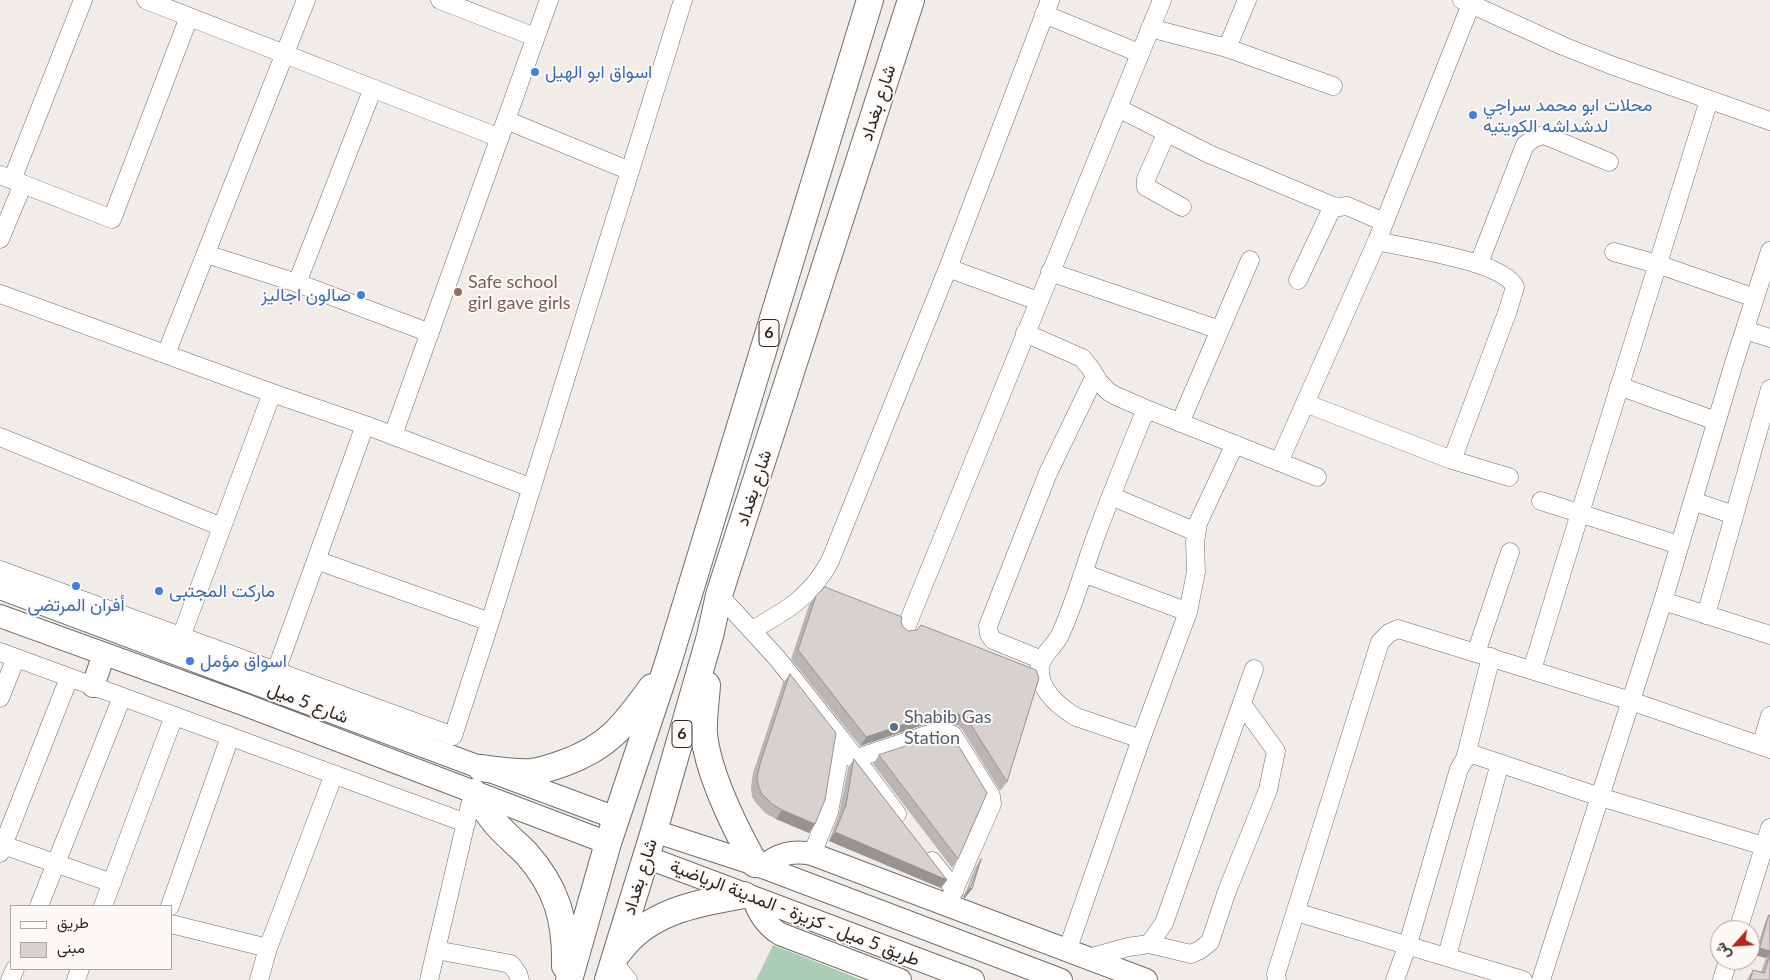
<!DOCTYPE html>
<meta charset="utf-8">
<style>
body{margin:0}
#map{position:relative;width:1770px;height:980px;overflow:hidden;background:#f1ece7;font-family:Lato,Vazirmatn,sans-serif}
canvas{display:block}
.legend{position:absolute;left:10px;top:905px;width:162px;height:65px;box-sizing:border-box;background:#fef9f5;border:1px solid #aaa6a3;margin:0;padding:6px 9px;list-style:none;font-size:15px;color:#2b2927}
.legend li{display:flex;align-items:center;gap:10px;height:25px}
.legend b{width:25px;border:1px solid #aaa6a3}
.north{position:absolute;left:1710px;top:920px;width:50px;height:50px;box-sizing:border-box;background:#fef9f5;border:1px solid #aaa6a3;border-radius:50%;rotate:244deg;font-size:14px;font-weight:700;line-height:20px;text-align:center;color:#2b2927}
.north::after{content:'';display:block;margin:auto;width:18px;height:22px;background:#b5271b;clip-path:polygon(50% 0,100% 100%,50% 72%,0 100%)}
</style>
<div id="map">
<canvas width="1770" height="980"></canvas>
<ul class="legend">
<li><b style="height:6px;background:#fff"></b>طريق</li>
<li><b style="height:14px;background:#d8d2cf"></b>مبنى</li>
</ul>
<div class="north">ش</div>
</div>
<script>
const c = document.querySelector('canvas').getContext('2d');
c.lineJoin = 'round';
function fill(path, color) { c.fillStyle = color; c.fill(path, 'evenodd'); }
function stroke(path, color, width, dash) { c.strokeStyle = color; c.lineWidth = width; c.lineCap = dash ? 'butt' : 'round'; c.setLineDash(dash || []); c.stroke(path); }
function drawText(font, color, halo, rows, align = 'center') {
  c.font = font + ' Lato,Vazirmatn,sans-serif'; c.lineWidth = 4; c.setLineDash([]); c.textBaseline = 'middle'; c.strokeStyle = halo; c.fillStyle = color; for (const [text, x, y, turn = 0] of rows) {
    c.save(); c.translate(x, y); c.rotate((+turn || 0) * Math.PI / 180); c.textAlign = isNaN(turn) ? turn : align; if (halo) c.strokeText(text, 0, 0); c.fillText(text, 0, 0); c.restore();
  }
}
fill(new Path2D(`
 M773,945L862,980H756Z`), '#abcdb8');
const minor = new Path2D(`
 M146,0L500,138
 M440,0L535,37
 M1462,0L1563,46L1611,65L1770,121
 M1044,14L1139,53
 M1150,28L1227,48L1333,86
 M1227,48L1247,0
 M1118,108L1209,154L1333,206L1339,207L1347,206L1384,222
 M506,120L630,171
 M1166,134L1146,179V187L1182,207
 M0,175L112,219L189,17
 M12,180L83,0
 M0,239L23,184
 M1377,241C1406,248 1503,261 1515,287L1507,313L1452,460
 M1614,252L1657,264L1755,298
 M206,254L297,283L430,333
 M1479,263L1525,145L1534,138L1544,135L1609,162
 M948,268L1038,301
 M1050,272L1220,330
 M1298,280L1333,206
 M297,283L373,88
 M0,294L272,393L365,425L532,488
 M1745,330L1770,338
 M1025,333L1082,358L1091,369L1099,382L1109,392L1116,396L1146,409L1317,477
 M166,354L306,0
 M1619,386L1716,421
 M1305,403L1452,460L1509,477
 M1180,423L1250,260
 M393,435L549,0
 M0,437L222,527
 M1279,462L1377,241L1471,4
 M1111,496L1196,532
 M1541,501L1679,545
 M1693,501L1734,515
 M316,560L490,622
 M0,570L453,736L490,622L683,0
 M1083,573L1188,612
 M719,595L777,658L841,739L897,814
 M1663,601L1770,635
 M1706,615L1770,389
 M752,630C786,611 811,597 830,561L948,268L1050,0
 M905,630L1162,0
 M181,637L272,393
 M0,652L466,823
 M1476,653L1510,552
 M1042,660L993,640L989,634L988,626L1048,473L1095,376
 M1532,670L1580,513L1709,100
 M276,671L365,425
 M0,698L16,658
 M1141,739L1076,717C1058,706 1038,690 1040,667C1041,655 1055,646 1060,635C1074,605 1083,572 1094,541C1110,497 1128,453 1146,409
 M1761,746L1770,716
 M854,759L935,732H945L953,735L991,796L992,804L950,899
 M1465,759L1491,657
 M0,844L112,883
 M0,853L69,678
 M812,854L829,812L839,758L841,739
 M932,861L955,890
 M39,906L122,697
 M103,906L174,716
 M170,906L230,737
 M1296,912L1523,980
 M171,924L268,948
 M1738,930L1770,828
 M1149,944L1191,954L1200,950L1210,942L1227,891L1268,790L1276,751L1242,704
 M436,950L511,964L518,974L520,980
 M1067,951L1141,739L1188,612L1196,572L1195,542L1198,523L1235,444
 M1447,956L1500,763
 M1089,958L1128,947L1149,944L1164,923L1254,669
 M614,963L628,980
 M10,980L15,969
 M76,980L80,969
 M259,980L268,948L334,774
 M429,980L473,792
 M1277,980L1276,974L1380,642L1389,633L1398,629L1631,701L1770,749
 M1395,980L1408,944L1459,769L1465,759L1472,754L1600,797L1764,846
 M1541,980L1663,601L1734,363L1770,251
 M1722,980L1728,960`);
const major = new Path2D(`
 M0,588L616,818
 M0,616L243,704L608,843
 M93,686L104,654
 M654,831L755,864L1061,980
 M646,857L973,980
 M762,867C778,854 792,850 812,854L1146,980
 M753,898C759,914 766,925 780,934L900,980`);
const highway = new Path2D(`
 M707,685C706,701 703,719 704,735C709,777 735,828 755,864
 M481,768C497,770 515,773 531,772C542,771 553,767 564,763C609,747 625,724 652,687
 M473,792C481,803 489,816 498,826C507,836 517,844 526,853C557,888 566,920 565,966
 M619,952C648,911 698,903 744,895
 M569,980L608,843L667,666L870,0
 M608,980L654,831L710,636L719,595L911,0`);
stroke(minor, '#716d69', 19);
stroke(major, '#716d69', 24);
stroke(highway, '#716d69', 28);
stroke(minor, '#fff', 18);
stroke(major, '#fff', 22);
stroke(highway, '#fff', 26);
fill(new Path2D(`
 M816,596L901,622L903,627L908,631L917,630L1007,782L1000,791L962,729L957,725L948,722H932L860,746L791,659L809,605Z
 M790,674L815,824L809,833L776,819L765,813L756,803L752,797L751,787L753,773L783,683Z
 M879,755L958,859L952,868L873,764Z
 M854,759L947,880L941,888L829,841L839,814L848,768Z
 M981,859L965,898L963,897L965,894L975,868Z
 M1769,915H1770V980H1747L1749,976L1753,970L1761,972L1766,958L1755,955L1765,922Z`), '#bab5b2');
fill(new Path2D(`
 M938,713H955L963,716L957,725L948,722H932L860,746L866,737Z
 M782,810L815,824L809,833L776,819Z
 M835,832L947,880L941,888L829,841Z
 M969,888L972,889L965,898L963,897Z
 M1760,948L1770,951V953L1766,958L1755,955Z`), '#979391');
const building = new Path2D(`
 M825,587L902,617L901,622L903,627L908,631L917,630L921,625L1036,670L1039,678L1007,782L968,720L963,716L955,713H938L866,737L798,650L816,596Z
 M790,674L836,733L825,800L815,824L782,810L772,804L762,794L759,788L757,778L760,764Z
 M943,734L952,735L987,793L958,859L879,755Z
 M854,759L947,880L835,832L846,805Z
 M981,859L972,889L969,888L971,886Z
 M1769,915H1770V951L1760,948Z
 M1770,954V980H1750L1753,970L1764,973Z`);
fill(building, '#d8d2cf');
stroke(building, '#979391', 1);
for (const [x, y, r, color] of [
 [535,72,5,"#3f7fe0"],
 [1473,115,5,"#3f7fe0"],
 [458,292,5,"#8d6e63"],
 [361,295,5,"#3f7fe0"],
 [76,586,5,"#3f7fe0"],
 [159,591,5,"#3f7fe0"],
 [190,661,5,"#3f7fe0"],
 [894,727,5,"#5c6f8a"]
]) { const dot = new Path2D(); dot.arc(x, y, r, 0, 2 * Math.PI); c.fillStyle = color; c.fill(dot); stroke(dot, '#fef9f5', 2); }
for (const [x, y, w] of [
 [769,333,20],
 [682,734,20]
]) { const box = new Path2D(); box.roundRect(x - w / 2, y - 13.5, w, 27, 4); c.fillStyle = '#fef9f5'; c.fill(box); stroke(box, '#2b2927', 1); }
drawText('bold 16px', '#2b2927', null, [
 ["6",769,333],
 ["6",682,734]
]);
drawText('18px', '#366cbe', '#fef9f5', [
 ["اسواق ابو الهيل",545,72],
 ["محلات ابو محمد سراجي",1483,105],
 ["لدشداشه الكويتيه",1483,126],
 ["صالون اجاليز",351,295,"right"],
 ["ماركت المجتبى",169,591],
 ["أفران المرتضى",76,605,"center"],
 ["اسواق مؤمل",200,661]
], 'left');
drawText('18px', '#2b2927', '#fef9f5', [
 ["شارع بغداد",878,103,-72],
 ["شارع بغداد",754,488,-72],
 ["شارع 5 ميل",308,703,21],
 ["شارع بغداد",640,877,-73],
 ["طريق 5 ميل - كزيزة - المدينة الرياضية",795,913,21]
]);
drawText('18px', '#785e54', '#fef9f5', [
 ["Safe school",468,282],
 ["girl gave girls",468,303]
], 'left');
drawText('18px', '#4e5e75', '#fef9f5', [
 ["Shabib Gas",904,717],
 ["Station",904,738]
], 'left');
</script>
